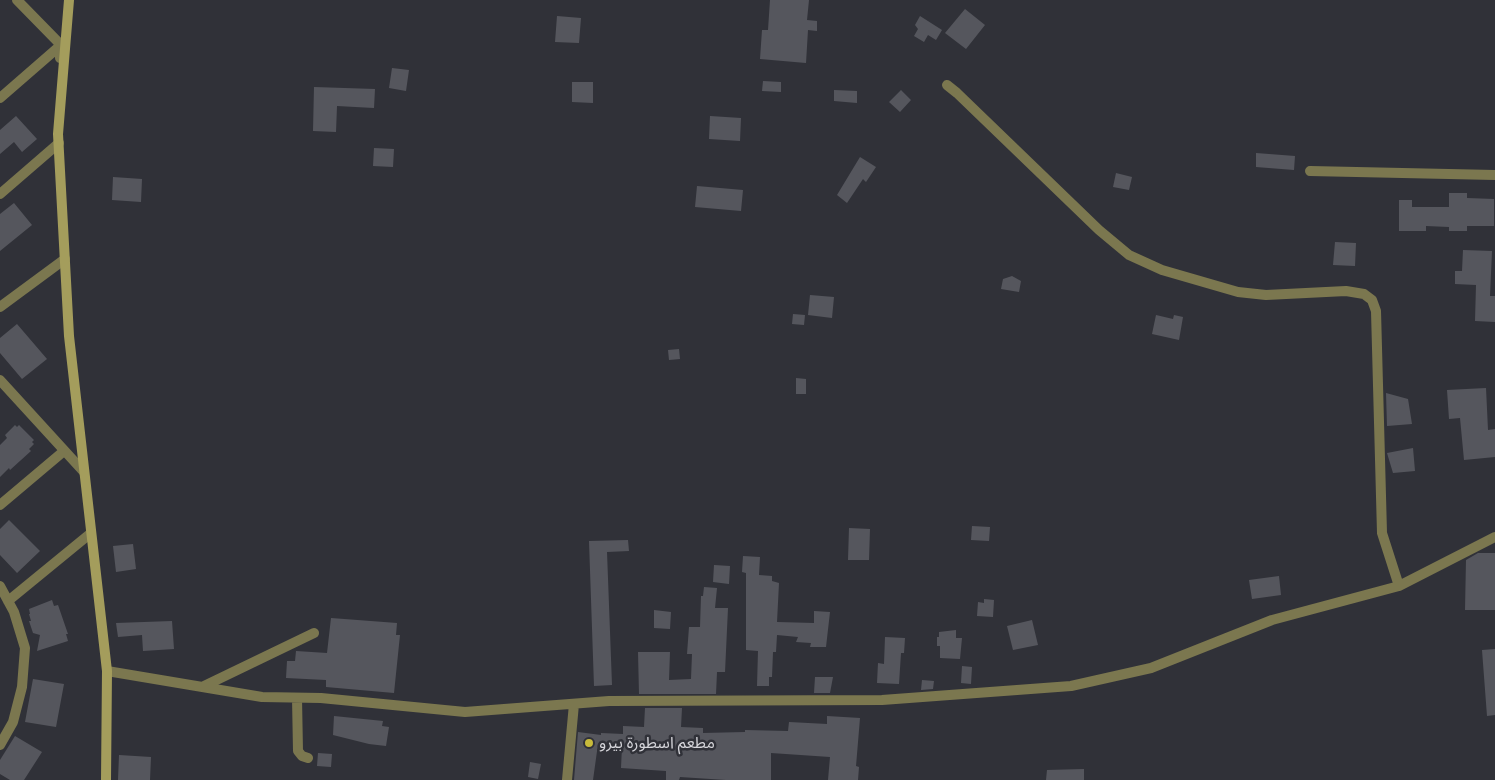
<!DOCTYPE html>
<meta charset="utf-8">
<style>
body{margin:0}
canvas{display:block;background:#303138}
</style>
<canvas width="1495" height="780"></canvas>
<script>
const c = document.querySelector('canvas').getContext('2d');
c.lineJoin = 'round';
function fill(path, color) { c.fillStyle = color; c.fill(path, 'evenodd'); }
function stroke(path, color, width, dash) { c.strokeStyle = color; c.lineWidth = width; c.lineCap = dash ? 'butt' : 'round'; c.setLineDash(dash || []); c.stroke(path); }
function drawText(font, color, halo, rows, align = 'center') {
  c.font = font + ' "Playfair Display","Noto Sans Arabic",serif'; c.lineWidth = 5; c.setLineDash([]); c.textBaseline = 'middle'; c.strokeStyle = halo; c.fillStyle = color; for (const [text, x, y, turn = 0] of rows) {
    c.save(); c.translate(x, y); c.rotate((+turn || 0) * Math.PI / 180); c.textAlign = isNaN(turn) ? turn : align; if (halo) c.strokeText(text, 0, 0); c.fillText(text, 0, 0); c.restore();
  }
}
fill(new Path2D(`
 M770,0H809L807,20L817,21V31L808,30L806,63L760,59L762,30H768Z
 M965,9L985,25L966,49L945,33Z
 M557,16L581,18L579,43L555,42Z
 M920,16L942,30L936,40L928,35L924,42L914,36L918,29L915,25Z
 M392,68L409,70L406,91L389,88Z
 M763,81L781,82V92L762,91Z
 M572,82H593V103L572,102Z
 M314,87L375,89L374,108L337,106L336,132L313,131Z
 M834,90L857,91V103L834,101Z
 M901,90L911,100L900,112L889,102Z
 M16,116L37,139L22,152L14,142L0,154V130Z
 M710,116L741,118L740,141L709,139Z
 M374,148L394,149L393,167L373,166Z
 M1256,153L1295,156L1294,170L1256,167Z
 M860,157L876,167L866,182L863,179L847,203L837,195Z
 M1116,173L1132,177L1129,190L1113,187Z
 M113,177L142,179L141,202L112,200Z
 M697,186L743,190L741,211L695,207Z
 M1449,193H1467V198L1494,199V226H1467V231H1449V227L1426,226V231H1399V200H1412V207H1449Z
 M14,203L32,225L0,251V214Z
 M1335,242L1356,243L1355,266L1333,265Z
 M1463,250L1492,251L1490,296H1495V322L1475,321L1476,285L1455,284V271H1462Z
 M1012,276L1021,281L1019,292L1001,289L1003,279Z
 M810,295L834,297L832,318L808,315Z
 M793,314L805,315L804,325L792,324Z
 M1156,315L1173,319L1174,315L1183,317L1179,340L1152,334Z
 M17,324L47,359L22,379L0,353V338Z
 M679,349L680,359L669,360L668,350Z
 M796,378L806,379V394H796Z
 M1486,388L1488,430L1495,429V457L1464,460L1460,418L1449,419L1447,390Z
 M1386,393L1408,399L1412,424L1387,426Z
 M15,425L17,427L19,425L34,440L32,442L34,444L29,449L31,451L10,470L9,468L0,477V445L7,438L5,435Z
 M1413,448L1415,471L1393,473L1387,453Z
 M9,520L40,551L17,573L0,555V529Z
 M972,526L990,527L989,541L971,540Z
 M849,528L870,529L869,560H848Z
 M628,540L629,551L607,552L612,685L594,686L589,541Z
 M133,544L136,569L116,572L113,546Z
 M1478,553H1495V610H1465L1466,560Z
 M743,556L760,557L759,575L772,576V581L779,583L777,622L814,623V611L830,612L826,647H810L811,643L796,642L798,637L777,635L776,652H773L772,677H769V686H757L758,651L746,650V573L742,572Z
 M714,565L730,566L729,584L713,582Z
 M1279,576L1281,595L1252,599L1249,580Z
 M704,587L717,588L715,608H728L725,672H717L716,694H639L638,652H670L669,680L691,679L692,654H687L689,627H700L701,596H703Z
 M984,599L994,600L993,617L977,616L978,602L984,603Z
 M52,600L54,606L58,605L68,634H66L68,641L37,651L40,635L33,633L29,621H31L29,614H30L29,609Z
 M654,610L671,612L670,629L654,628Z
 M331,618L397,623L396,635H400L394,693L326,687V680L286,678L287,661H295L296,651L327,653Z
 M1032,620L1038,645L1013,650L1007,626Z
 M172,621L174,649L143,651L142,635L118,637L116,623Z
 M956,630V638H962L960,659L940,658V646H937V637H939V632Z
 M885,637L905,638L904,653H901L899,684L877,683L878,663L884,664Z
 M1495,649V715L1487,716L1482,650Z
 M962,666L972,667L971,684L961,683Z
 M815,677H833L830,693H814Z
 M33,679L64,684L56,727L25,722Z
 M922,680L934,681L933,689L921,690Z
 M645,708H682L681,727L703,728V733L745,732V730L788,731L789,722L827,724V716L860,718L856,766L859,767L858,780H828L830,757L771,753V780H726L680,777L679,780H666V771L621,768L622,746L598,744L593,780H574L578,732L601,735V733L623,734V726L644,727Z
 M334,716L383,721L382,726L389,727L386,746L369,744L333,735Z
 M15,736L42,752L24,780H10L0,774V760Z
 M318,753L332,754L331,767L317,766Z
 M119,755L151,757L150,780H118Z
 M530,762L541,764L538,779L528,777Z
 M1084,769V780H1046L1047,770Z`), '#55565d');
stroke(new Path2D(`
 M17,0L61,45L60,58
 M947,85L957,93L1099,230L1129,255L1162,270L1238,292L1266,295L1346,291L1364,294L1372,300L1376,311L1382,533L1399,586
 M0,98L61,45
 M1310,171L1495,175
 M0,194L59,143
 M0,307L65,259
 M0,380L84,472
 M0,505L64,451
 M0,586L14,612L25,648L22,687L13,722L0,745
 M8,601L91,533
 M107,671L262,697L321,698L465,712L609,701L882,700L1071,686L1151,668L1272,620L1399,586L1495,537
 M202,687L314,633
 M297,698L298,751L302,756L308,758
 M567,780L574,704`), '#7b774f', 10);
stroke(new Path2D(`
 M69,0L58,134L69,336L107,671L106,780`), '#a49d5c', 10);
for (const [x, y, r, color] of [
 [589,743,5,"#c8bb3b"]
]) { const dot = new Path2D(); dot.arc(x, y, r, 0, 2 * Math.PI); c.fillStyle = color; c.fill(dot); stroke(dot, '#303138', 2); }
drawText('16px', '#d5d5da', '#303138', [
 ["مطعم اسطورة بيرو",599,743]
], 'left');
</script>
